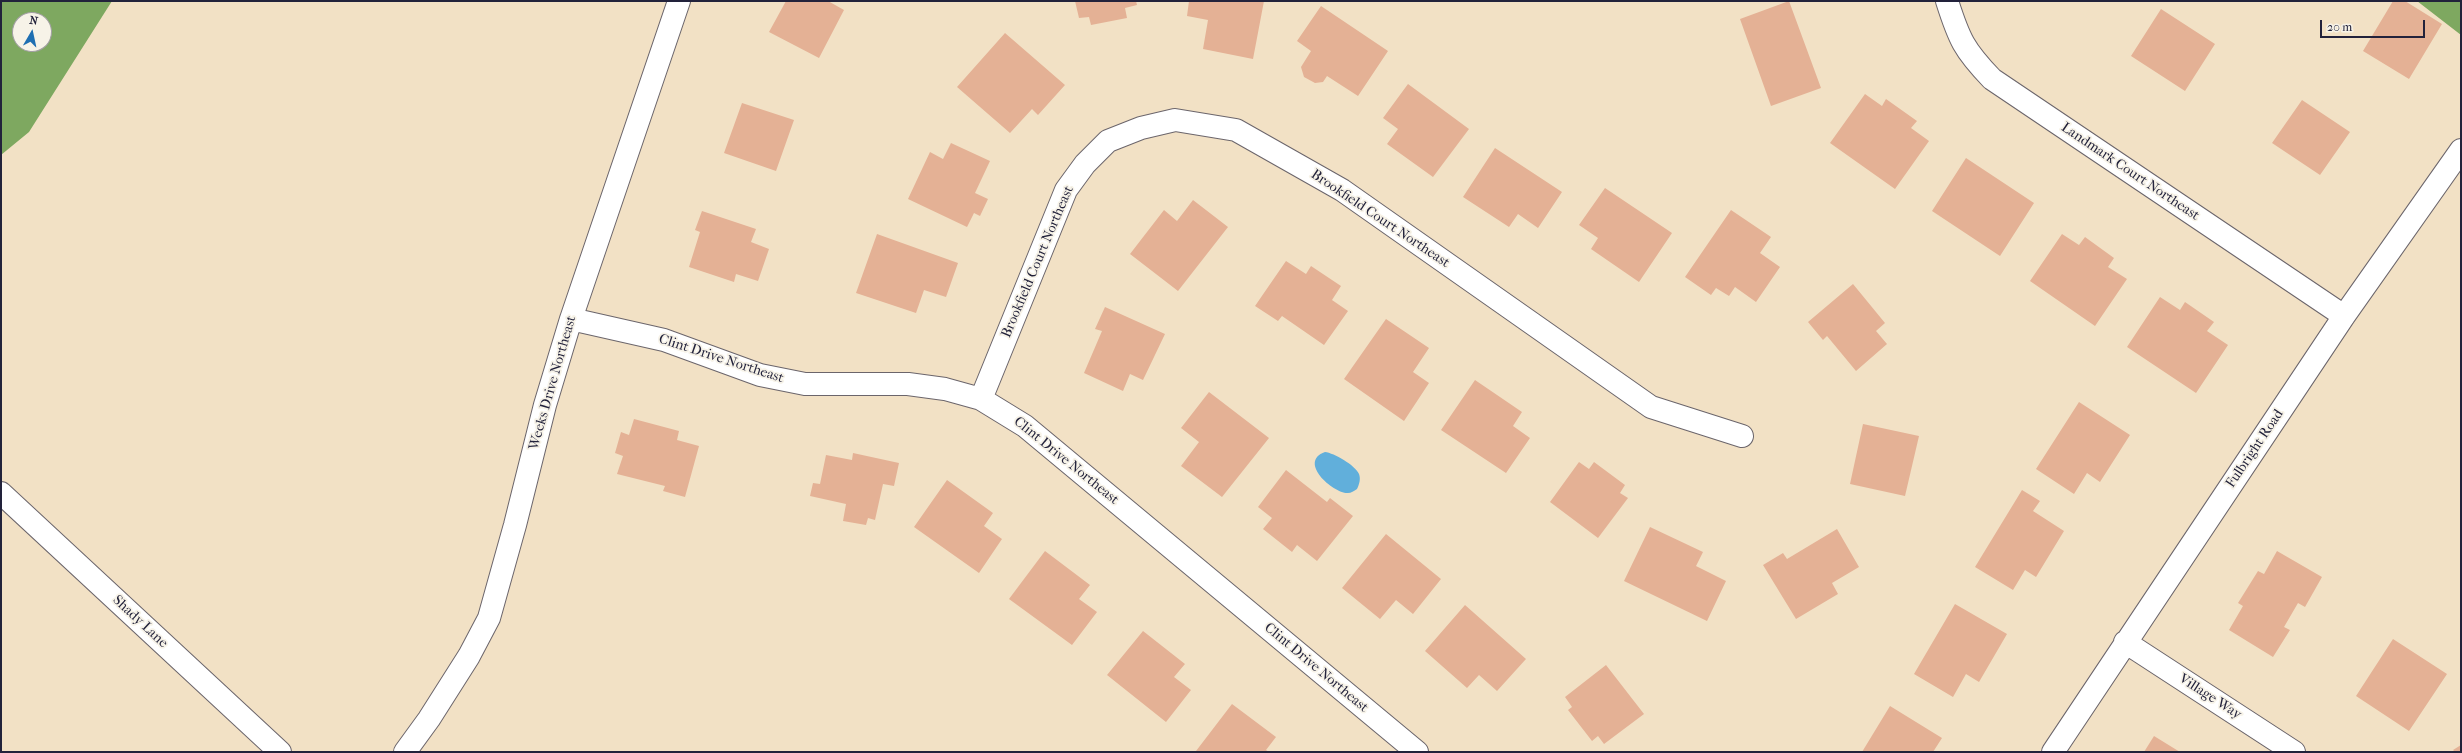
<!DOCTYPE html>
<style>
body{margin:0}
#map{position:relative;width:2462px;height:753px;overflow:hidden;background:#f2e1c5;font-family:"IM FELL French Canon",serif}
canvas{display:block}
.frame{position:absolute;inset:0;border:2px solid #22223b;pointer-events:none}
.north{position:absolute;left:12px;top:12px;width:40px;height:40px;box-sizing:border-box;background:#f7f3e8;border:1px solid #a29fa3;border-radius:50%;rotate:9deg;font-size:11px;font-weight:700;line-height:16px;text-align:center;color:#22223b}
.north::after{content:'';display:block;margin:auto;width:14px;height:18px;background:#1f6fb2;clip-path:polygon(50% 0,100% 100%,50% 72%,0 100%)}
.scale{position:absolute;left:2320px;top:20px;width:105px;height:18px;box-sizing:border-box;border:2px solid #22223b;border-top:0;padding-left:5px;font-size:12px;line-height:14px;white-space:nowrap;color:#22223b;-webkit-text-stroke:3px #f7f3e8;paint-order:stroke}
</style>
<div id="map">
<canvas width="2462" height="753"></canvas>
<div class="frame"></div>
<div class="north">N</div>
<div class="scale">20 m</div>
</div>
<script>
const c = document.querySelector('canvas').getContext('2d');
c.lineJoin = 'round';
function fill(path, color) { c.fillStyle = color; c.fill(path, 'evenodd'); }
function stroke(path, color, width, dash) { c.strokeStyle = color; c.lineWidth = width; c.lineCap = dash ? 'butt' : 'round'; c.setLineDash(dash || []); c.stroke(path); }
function drawText(font, color, halo, rows, align = 'center') {
  c.font = font + ' "IM FELL French Canon",serif'; c.lineWidth = 3.5; c.setLineDash([]); c.textBaseline = 'middle'; c.strokeStyle = halo; c.fillStyle = color; for (const [text, x, y, turn = 0] of rows) {
    c.save(); c.translate(x, y); c.rotate((+turn || 0) * Math.PI / 180); c.textAlign = isNaN(turn) ? turn : align; if (halo) c.strokeText(text, 0, 0); c.fillText(text, 0, 0); c.restore();
  }
}
fill(new Path2D(`
 M1,1H112L29,132L1,155ZM20,20H44V44H20Z
 M2417,1H2461V35Z`), '#7ea860');
fill(new Path2D(`
 M1325,452C1334,453 1355,465 1359,474C1361,479 1359,485 1357,489C1354,491 1351,493 1348,493C1334,494 1297,462 1325,452Z`), '#61afdb');
fill(new Path2D(`
 M786,1H828L844,10L819,58L769,32Z
 M1075,1H1136L1137,5L1125,8L1127,18L1091,25L1089,17L1079,18Z
 M1189,1H1264L1253,59L1203,49L1208,20L1187,16Z
 M1789,1L1821,88L1771,106L1740,19Z
 M2393,1H2405L2442,24L2409,79L2363,51Z
 M1321,6L1388,51L1358,96L1327,76L1323,82L1315,83L1304,77L1301,67L1311,51L1297,41Z
 M2161,9L2215,44L2185,91L2131,56Z
 M1005,33L1065,85L1038,115L1032,109L1010,133L957,87Z
 M1408,84L1469,129L1433,177L1387,144L1398,129L1383,118Z
 M1865,94L1882,106L1886,99L1917,121L1911,128L1929,141L1895,189L1830,143Z
 M2302,100L2350,132L2320,175L2272,143Z
 M742,103L794,120L776,171L724,153Z
 M951,143L990,161L975,193L988,199L980,216L974,213L967,227L908,199L930,152L943,159Z
 M1495,148L1562,192L1538,228L1518,214L1509,227L1463,197Z
 M1966,158L2034,203L2000,256L1932,211Z
 M1605,188L1672,233L1639,282L1591,249L1598,238L1579,225Z
 M1193,200L1228,227L1178,291L1130,254L1164,210L1177,221Z
 M1731,210L1771,237L1760,253L1780,267L1756,302L1735,287L1729,296L1716,288L1711,295L1685,277Z
 M702,211L756,229L751,242L769,249L758,281L736,274L734,282L689,267L700,232L695,230Z
 M877,234L958,263L946,297L924,290L916,313L856,293Z
 M2062,234L2079,245L2085,237L2114,258L2108,267L2127,279L2095,326L2030,281Z
 M1286,261L1306,274L1311,266L1341,286L1332,300L1348,311L1324,345L1282,316L1278,321L1255,306Z
 M1853,284L1885,323L1876,331L1887,344L1856,371L1827,336L1823,340L1808,322Z
 M2160,297L2180,310L2185,302L2214,322L2207,331L2228,345L2196,393L2127,347Z
 M1105,307L1165,334L1143,380L1130,374L1123,391L1084,373L1102,331L1095,329Z
 M1386,319L1429,348L1413,372L1429,383L1404,421L1344,379Z
 M1475,380L1522,412L1513,426L1530,438L1506,473L1441,430Z
 M1209,392L1269,438L1222,497L1181,466L1199,442L1181,428Z
 M2079,402L2130,435L2100,482L2087,473L2074,494L2036,469Z
 M634,419L679,431L677,440L699,446L685,497L663,491L665,486L617,474L623,456L615,453L621,432L629,435Z
 M1863,424L1919,436L1905,496L1850,484Z
 M853,453L899,463L894,486L883,484L875,520L868,518L866,525L843,521L846,504L810,496L813,483L820,484L826,455L852,460Z
 M1579,462L1589,469L1594,462L1625,485L1620,493L1628,498L1598,538L1550,502Z
 M1286,470L1327,502L1330,498L1353,516L1317,561L1297,545L1292,552L1263,529L1272,518L1258,507Z
 M947,480L993,513L984,526L1002,539L979,573L914,527Z
 M2022,490L2040,501L2033,511L2064,531L2036,577L2025,570L2013,590L1975,567Z
 M1650,527L1703,552L1696,566L1726,581L1707,621L1624,581Z
 M1837,529L1859,567L1832,583L1838,594L1796,619L1763,565L1783,553L1787,559Z
 M1386,534L1441,579L1413,614L1396,600L1380,619L1342,588Z
 M1045,551L1090,585L1079,599L1097,612L1072,645L1009,599Z
 M2277,551L2322,577L2305,607L2298,603L2284,627L2290,630L2273,657L2229,630L2243,606L2238,603L2258,571L2264,574Z
 M1955,604L2007,634L1979,682L1966,674L1953,697L1914,674Z
 M1465,605L1526,659L1497,691L1479,675L1467,688L1425,651Z
 M1143,631L1185,664L1174,677L1191,690L1166,722L1107,675Z
 M2393,639L2447,674L2409,731L2356,696Z
 M1606,665L1644,714L1604,744L1598,736L1592,741L1568,710L1572,707L1565,697Z
 M1232,704L1276,737L1266,750L1269,752L1196,751Z
 M1890,706L1942,738L1933,752H1862Z
 M2154,736L2180,752H2144Z
 M2461,745V752H2455L2453,750Z`), '#e4b195');
const minor = new Path2D(`
 M1947,1C1959,39 1964,50 1992,79L2344,316
 M571,319L664,340L760,375L805,384H908L945,389L981,399L1025,426L1417,752
 M981,399L1066,190L1085,164L1108,141L1141,128L1175,120L1236,130L1342,190L1651,407L1742,436
 M1,493L280,752
 M2125,642L2294,752
 M405,752L429,719L469,656L489,618L515,525L545,405L571,319L679,1
 M2053,752L2344,316L2461,150`);
stroke(minor, '#6b656b', 24);
stroke(minor, '#fff', 22);
drawText('14px', '#22223b', '#f7f3e8', [
 ["Landmark Court Northeast",2130,172,34],
 ["Brookfield Court Northeast",1380,219,34],
 ["Brookfield Court Northeast",1038,262,-67],
 ["Clint Drive Northeast",721,359,18],
 ["Weeks Drive Northeast",553,383,-74],
 ["Fulbright Road",2255,449,-56],
 ["Clint Drive Northeast",1066,461,39],
 ["Shady Lane",140,622,43],
 ["Clint Drive Northeast",1316,668,40],
 ["Village Way",2210,697,33]
]);
</script>
